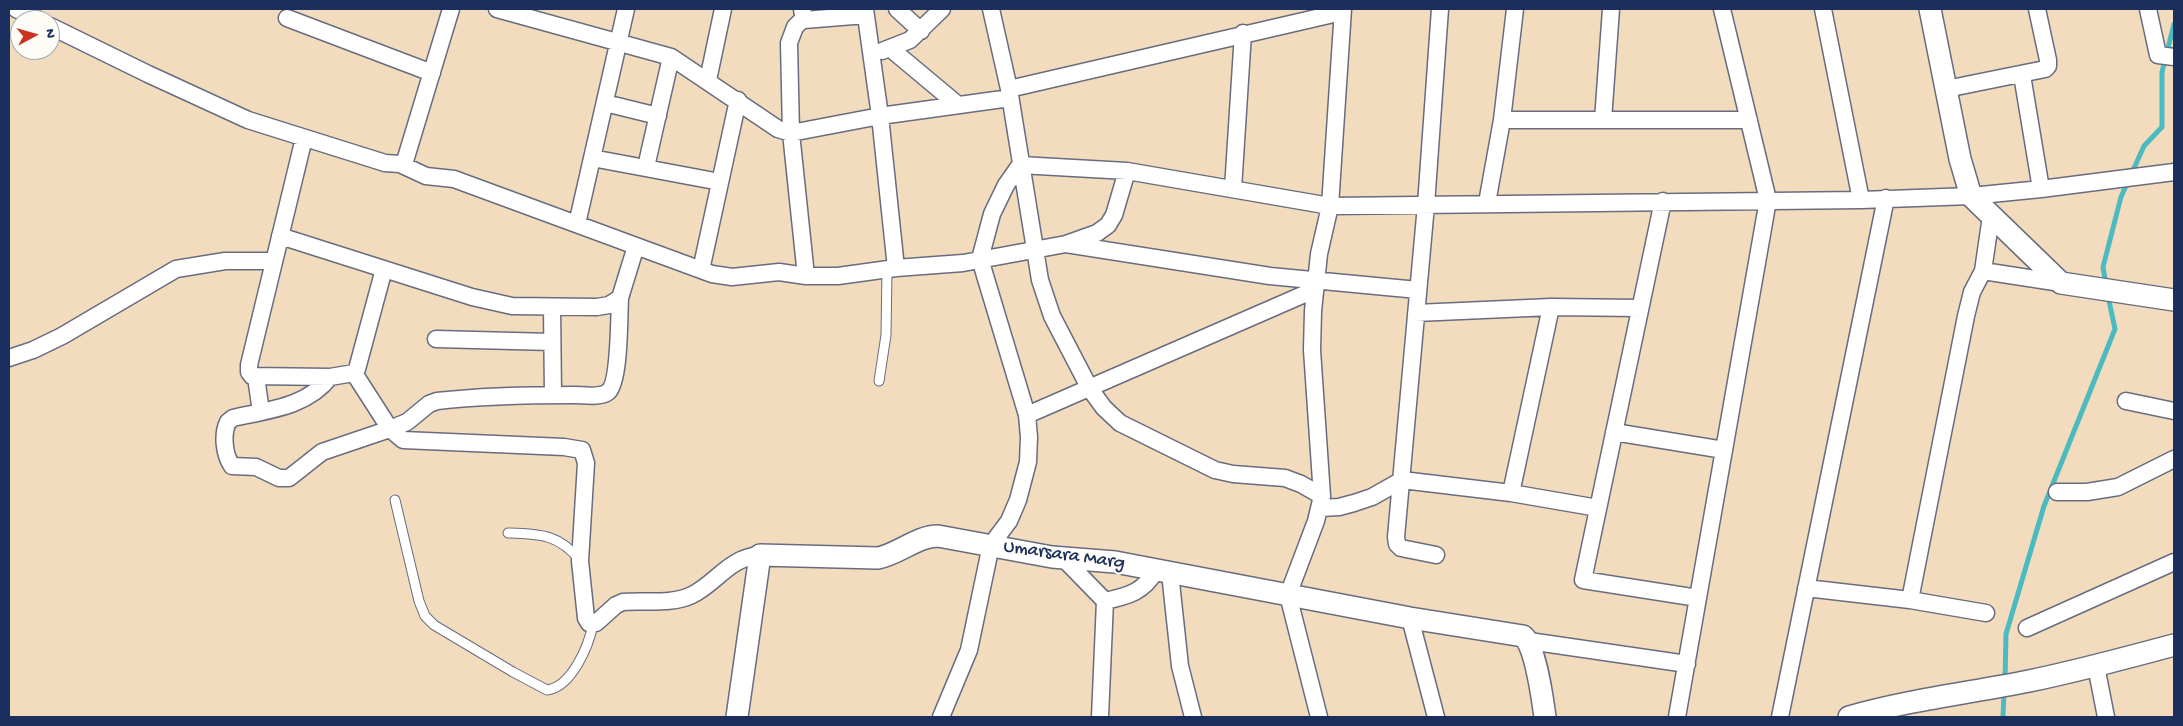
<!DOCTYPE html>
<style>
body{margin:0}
#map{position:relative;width:2183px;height:726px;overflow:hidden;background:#f3dcbd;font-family:"Gochi Hand",sans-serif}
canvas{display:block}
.frame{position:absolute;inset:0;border:10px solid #1b2f5e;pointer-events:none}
.north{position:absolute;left:10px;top:10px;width:50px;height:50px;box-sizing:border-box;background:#fdfcf7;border:1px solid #a3aaba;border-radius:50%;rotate:84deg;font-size:14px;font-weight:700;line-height:20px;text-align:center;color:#1b2f5e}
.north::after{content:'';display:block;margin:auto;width:18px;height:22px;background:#c8321e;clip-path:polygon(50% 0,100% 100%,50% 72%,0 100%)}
</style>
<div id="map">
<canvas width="2183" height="726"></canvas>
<div class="frame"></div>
<div class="north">N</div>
</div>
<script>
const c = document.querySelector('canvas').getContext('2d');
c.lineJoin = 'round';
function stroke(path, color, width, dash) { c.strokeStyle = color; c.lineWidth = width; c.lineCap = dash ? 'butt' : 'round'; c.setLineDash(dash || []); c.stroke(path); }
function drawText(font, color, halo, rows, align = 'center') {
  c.font = font + ' "Gochi Hand",sans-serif'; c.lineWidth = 4.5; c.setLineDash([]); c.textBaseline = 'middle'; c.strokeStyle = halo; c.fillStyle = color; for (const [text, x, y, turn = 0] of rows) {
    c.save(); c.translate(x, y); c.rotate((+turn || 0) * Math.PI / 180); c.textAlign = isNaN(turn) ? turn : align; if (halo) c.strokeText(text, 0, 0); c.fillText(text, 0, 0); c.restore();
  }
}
stroke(new Path2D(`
 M2106,285L2103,267L2121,197L2144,146L2162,127V72L2174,24
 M2005,680L2006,634L2044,506L2115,329L2108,296
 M2003,717L2004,691`), '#4bbac1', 5);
const service = new Path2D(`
 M879,381L886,335L887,270
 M395,500L419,601L425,616L434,625L513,672L547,690C572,687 589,645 593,624
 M508,533C540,534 558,534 580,560`);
const minor = new Path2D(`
 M16,9L39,20
 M497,9L671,57L778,129L791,133L880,116L1010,98
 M802,9L804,20L866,15
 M865,9L880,116L896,268
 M897,9L921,31
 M991,9L1009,89L1040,280L1052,316L1090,389L1104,408L1120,423L1215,470L1233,474L1285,478L1301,484L1322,496
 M1823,9L1861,200
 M2148,9L2158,55L2174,57
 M287,18L432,73
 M803,19L795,27L789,43L791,133L806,276
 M50,26L148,74L248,120L385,163L400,164L405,161L451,9
 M891,49L958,105
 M882,51L910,40L942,9
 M2022,75L2041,189
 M708,80L723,9
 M1009,89L1342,12
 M1946,89L2045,69L2048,66V60L2037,9
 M605,103L658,116
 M1502,120H1749
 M1603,120L1611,9
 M304,138L249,365V372L252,376L330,377L354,373L357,369L384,269
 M592,158L720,182
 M400,164L426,176L454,179L712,274L732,277L779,272L806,276H838L896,268L963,263L1066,244L1097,233L1108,225L1114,215L1127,171
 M1020,165L1127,171L1330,206L1861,200L1971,196L2041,189L2174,172
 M646,167L671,57
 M1233,189L1243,33
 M1663,201L1583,580L1698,598
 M1487,203L1502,120L1515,9
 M577,224L626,9
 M280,236L472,297L512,306L597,307L609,305L620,298L636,246
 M1066,244L1270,276L1418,290
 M701,270L738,100
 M1983,271L2061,283
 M552,307L553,395
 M1416,313L1551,307L1640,308
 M436,339L552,342
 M9,358L33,350L62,336L176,269L225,261H274
 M354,373L390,429L403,440L564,447L582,450L586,463L580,561L586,618L589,623H596L616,605L623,602C645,600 671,605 692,595C718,582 728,558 760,555
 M256,377L261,412
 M330,377C307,407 268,410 233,418L228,422C222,434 224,455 232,466L256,467L279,478H289L322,452L390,429L407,422L429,404L437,401C482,396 529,395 574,395C584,395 600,398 608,392C620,382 619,315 620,298
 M2126,401L2174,411
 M1027,415L1307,293L1315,292
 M1614,432L1724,450
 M2057,492H2087L2118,487L2174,459
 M1511,493L1551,307
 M1321,508L1339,507L1354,503L1372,497L1402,480L1511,493L1598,508
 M1436,555L1401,548L1397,544L1396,537L1426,205L1440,9
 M1063,558L1105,601L1100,717
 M1170,573L1180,666L1193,717
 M1806,588L1910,600L1986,613
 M1910,600L1966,316L1972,292L1983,271L1991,216
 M1105,601C1128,596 1144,592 1156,570
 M1410,618L1436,717
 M2027,628L2174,562
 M1529,641L1687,664
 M2096,666L2106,717
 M941,717L969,650L991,545L1009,521L1018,500L1028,462L1029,437L1027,415L980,259L992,214L1006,185L1020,165
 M1319,717L1288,595L1316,521L1322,496L1312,350L1313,311L1319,254L1330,206L1343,9
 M1677,717L1768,200L1722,9
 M1780,717L1886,198`);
const tertiary = new Path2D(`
 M1930,9L1960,159L1971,196L2061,283L2174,300
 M737,717L760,555L878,558C899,554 917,536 938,536L1052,557L1115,562L1410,618L1523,636C1535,643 1543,702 1545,717
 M1849,717C1908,700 1969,693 2029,681C2078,671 2126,658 2174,645`);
stroke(service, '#676c7f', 11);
stroke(minor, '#676c7f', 19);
stroke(tertiary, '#676c7f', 24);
stroke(service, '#fff', 9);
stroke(minor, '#fff', 16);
stroke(tertiary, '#fff', 21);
drawText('19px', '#1b2f5e', '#fdfcf7', [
 ["Umarsara Marg",1064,556,8]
]);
</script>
